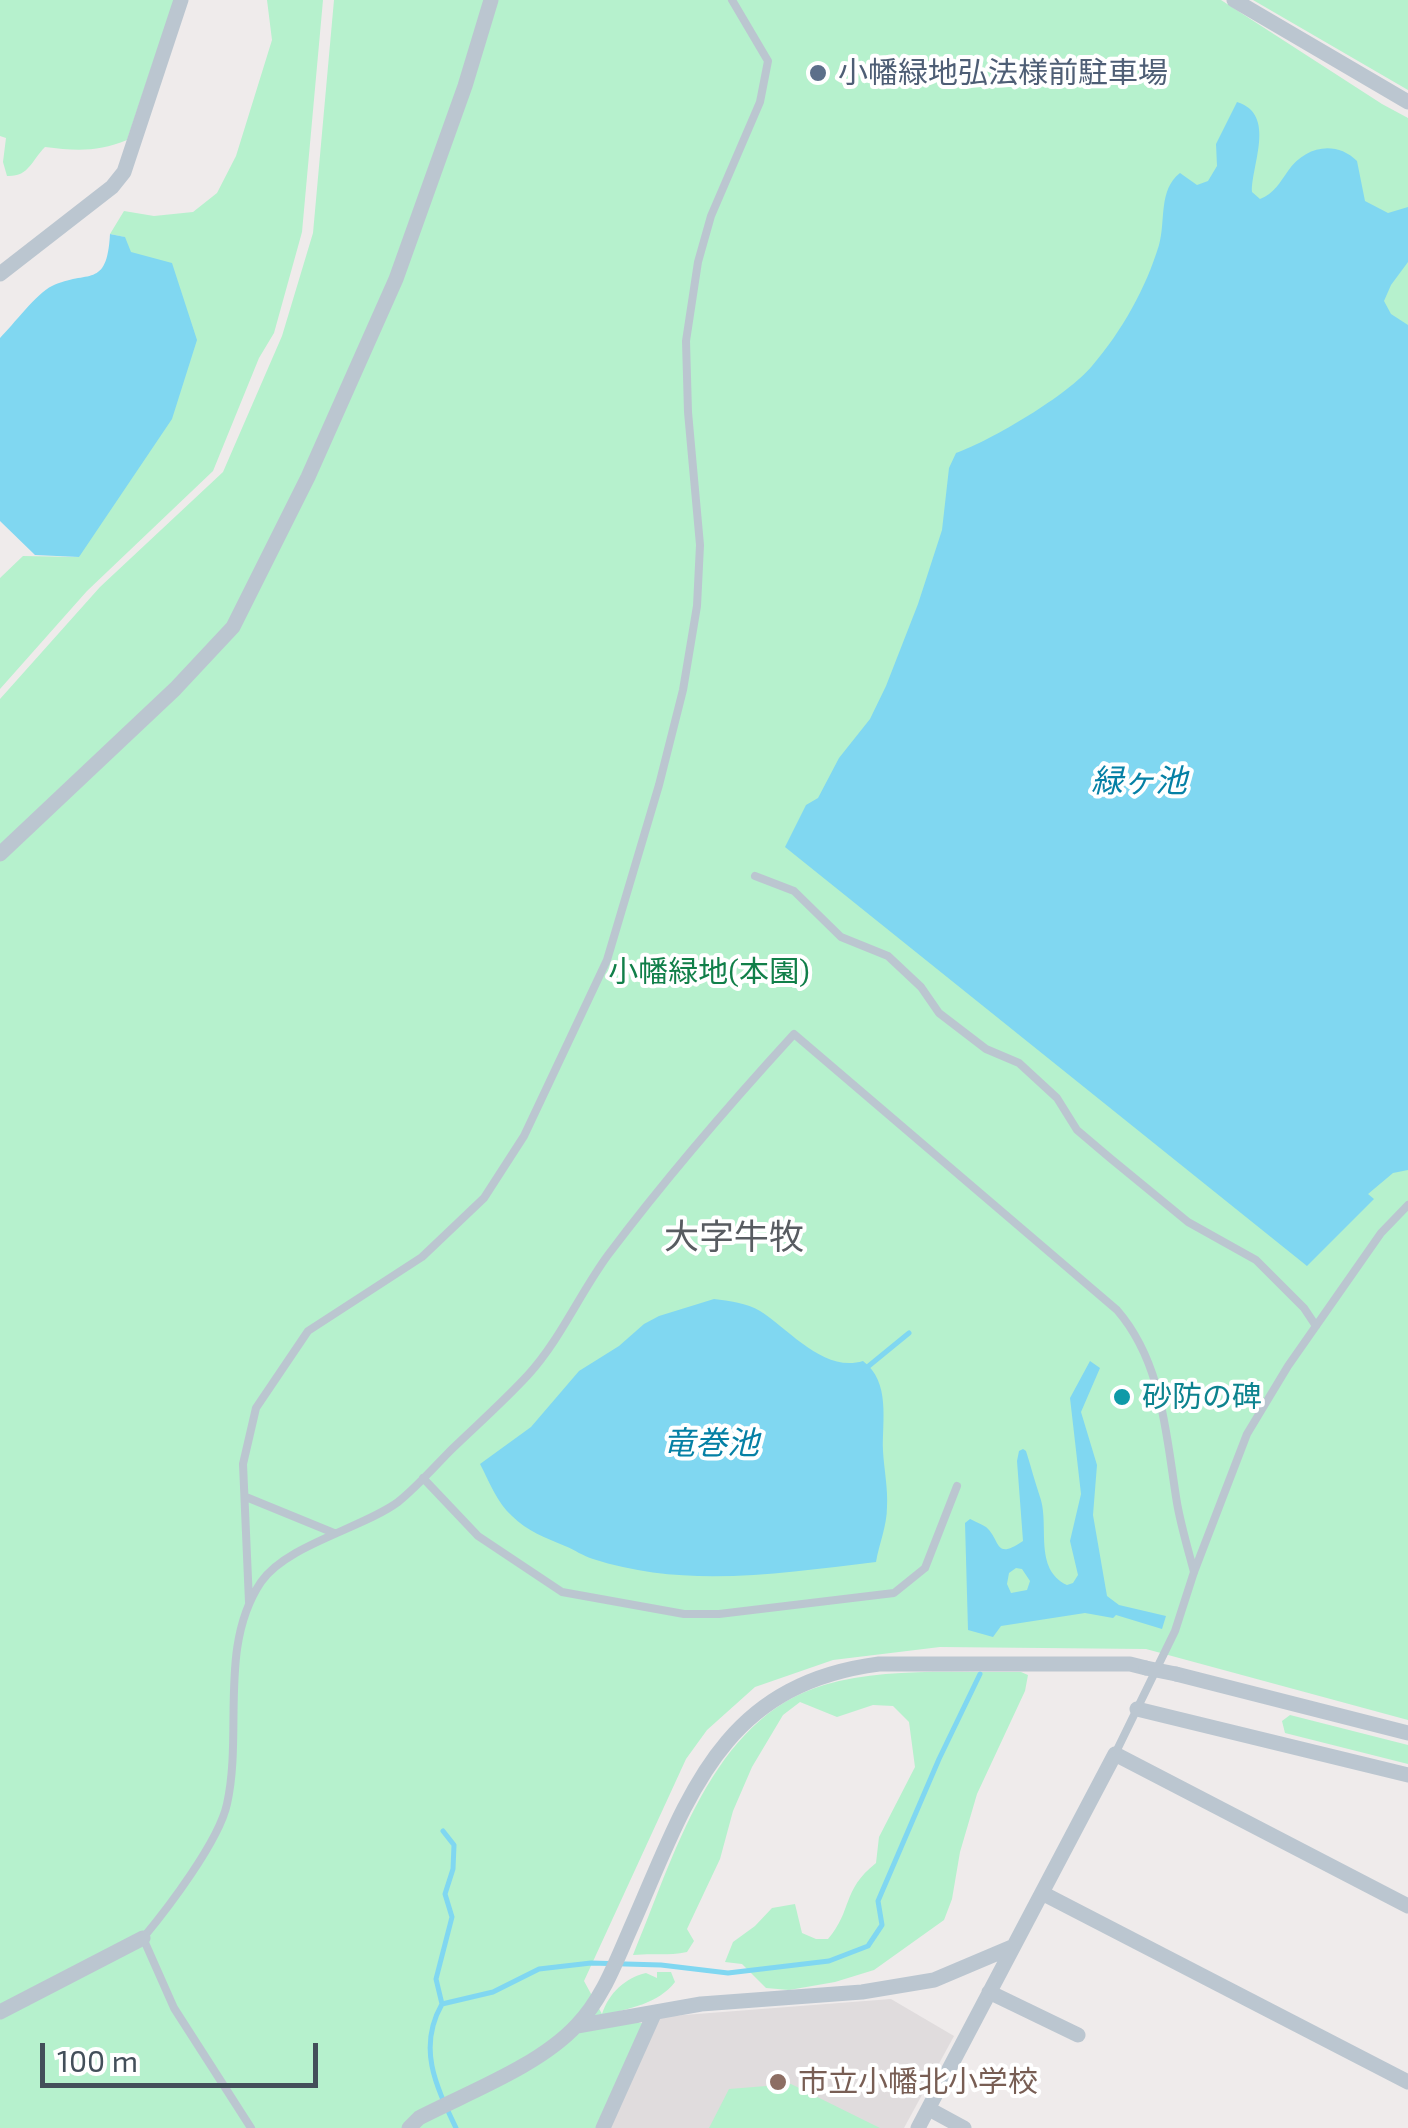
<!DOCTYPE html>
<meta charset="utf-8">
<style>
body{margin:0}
#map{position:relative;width:1408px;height:2128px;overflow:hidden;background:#efebeb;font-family:"Exo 2",sans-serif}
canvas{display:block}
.scale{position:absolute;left:40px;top:2043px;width:278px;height:45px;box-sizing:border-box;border:5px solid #434f5a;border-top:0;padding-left:12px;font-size:30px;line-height:35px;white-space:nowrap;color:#434f5a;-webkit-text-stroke:8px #fff;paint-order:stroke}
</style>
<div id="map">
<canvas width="1408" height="2128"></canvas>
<div class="scale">100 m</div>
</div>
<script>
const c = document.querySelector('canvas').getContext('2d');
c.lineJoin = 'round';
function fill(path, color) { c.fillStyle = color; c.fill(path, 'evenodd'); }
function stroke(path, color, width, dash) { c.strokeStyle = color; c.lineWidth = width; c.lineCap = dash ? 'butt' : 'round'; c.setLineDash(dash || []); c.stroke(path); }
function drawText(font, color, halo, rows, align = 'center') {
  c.font = font + ' "Exo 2","Noto Sans JP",sans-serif'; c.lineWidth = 8; c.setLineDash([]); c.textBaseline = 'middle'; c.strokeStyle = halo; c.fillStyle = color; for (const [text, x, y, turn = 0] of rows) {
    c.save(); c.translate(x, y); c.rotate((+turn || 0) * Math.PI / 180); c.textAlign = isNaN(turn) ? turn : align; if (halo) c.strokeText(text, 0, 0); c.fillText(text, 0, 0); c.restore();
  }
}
fill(new Path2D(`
 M891,1999L954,2036L904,2128H606L658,2017Z`), '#e0dcdd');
fill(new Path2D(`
 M0,0H174L127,140C98,152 76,151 45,147C31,161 29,177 7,176L3,162L6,138L0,136Z
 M267,0H323L302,232L274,333L259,358L213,471L87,591L0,689V578L23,556L79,557L130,252L124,237L110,234L124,211L154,216L193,212L217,193L236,156L272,40Z
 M334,0H1221L1382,104L1408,118V1720L1146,1649L940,1647L833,1660L755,1687L707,1730L686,1759L584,1981L602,2014C609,1993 625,1978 646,1973L657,1978V1972H671L675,1982C658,2004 630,2008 604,2015L646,2024L599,2128H0V699L100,587L223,472L282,336L313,233Z
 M1253,0H1408V90Z
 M1021,1672L1028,1675L1025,1691L977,1794L960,1852L952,1899L944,1920L874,1970L835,1982L789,1990L766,1988L742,1964L725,1962L733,1942L755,1926L772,1908L795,1904L802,1933L816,1939H828C853,1910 841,1891 876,1863L879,1837L915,1767L909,1722L893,1706L873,1705L837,1717L800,1702L783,1715L752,1767L733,1811L720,1859L687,1929L694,1941L687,1952C668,1956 652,1953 633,1955C674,1858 711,1718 824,1685C886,1667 957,1673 1021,1672Z
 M1290,1715L1408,1745V1764L1285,1733L1282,1721Z
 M791,2084L880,2128H709L729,2089Z`), '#b6f1cd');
fill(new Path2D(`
 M1237,102C1277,114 1251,166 1252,192L1260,199C1274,194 1280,182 1288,171C1305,146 1336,140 1357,161L1365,201L1388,213L1408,207V262L1391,285L1384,301L1391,314L1408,325V1170L1393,1173L1368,1194L1374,1199L1307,1266L785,847L806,805L818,798L839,758L870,719L886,686L918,604L942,530L949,468L956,453C992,440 1068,395 1092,366C1122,331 1146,288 1159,245C1166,221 1158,190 1180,173L1197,185L1208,181L1217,166L1216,144Z
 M110,234L125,237L131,252L172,263L197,340L172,419L79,557L35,555L0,521V338C13,325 37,293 52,286C88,269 107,290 110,234Z
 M714,1299C729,1301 747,1303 760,1311C790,1330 824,1373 863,1361C891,1382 882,1421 883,1451C884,1469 888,1488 887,1507C887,1526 879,1544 876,1562C781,1573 686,1589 593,1559C583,1556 575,1550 565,1546C546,1538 527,1531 512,1516C497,1503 489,1481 480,1464L531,1427L579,1371L619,1346L644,1324L659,1316Z
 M1090,1361L1100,1368L1081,1412L1097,1465L1093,1515L1107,1596L1119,1605L1166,1616L1162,1629L1116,1615L1113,1618L1085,1613L1001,1626L993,1637L968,1630L965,1523L970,1519C972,1520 985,1526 986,1527C1001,1540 994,1561 1023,1541L1017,1461L1019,1451L1023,1449L1026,1451C1031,1467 1035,1482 1040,1497C1050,1525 1033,1569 1067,1585L1073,1583L1078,1575L1070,1541L1081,1494L1070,1398ZM1016,1568L1022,1569L1030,1581L1027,1590L1011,1593L1007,1584L1009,1573Z`), '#80d7f1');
stroke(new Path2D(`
 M865,1369L909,1333
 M443,1831L454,1845L453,1869L445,1894L452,1917L436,1979L442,2004C417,2048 436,2086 456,2128
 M442,2004L493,1992L539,1969L591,1963L661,1965L728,1973L829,1961L868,1946L882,1925L878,1901L939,1759L980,1674`), '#80d7f1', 5);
stroke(new Path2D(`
 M755,876L794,891L841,937L888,956L921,987L939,1013L986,1049L1019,1063L1057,1098L1077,1130L1110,1158L1188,1222L1256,1260L1304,1308L1316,1326
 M423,1478L478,1536L562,1592L684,1614H719L894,1593L925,1568L957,1486
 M246,1497L334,1533
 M249,1602L243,1464L256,1408L308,1331L422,1257L484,1198L524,1136L607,960L659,785L683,690L697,606L700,545L688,412L686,341L698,262L711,216L760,102L768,61L732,0
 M1115,1754L1175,1631L1194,1572L1247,1434L1288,1366L1381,1233L1408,1205
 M251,2128L174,2008L143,1938C168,1908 219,1841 227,1804C243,1732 218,1646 261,1582C286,1545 363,1528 398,1502C417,1487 435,1466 452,1449C478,1424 504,1401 528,1375C560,1340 580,1293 608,1255C666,1178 729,1105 794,1034L1117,1310C1163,1363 1166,1436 1177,1503C1181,1526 1188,1549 1194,1572`), '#bbc6d0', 8);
stroke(new Path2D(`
 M1234,0L1408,102
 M0,274L112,187L124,172L181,0
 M0,854L175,689L233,627L308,477L396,279L465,86L491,0
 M1176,1674L1408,1733
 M1137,1709L1408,1775
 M1042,1893L1408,2082
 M989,1992L1078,2035
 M0,2012L143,1938
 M577,2026L701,2004L862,1992L934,1980L1012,1947
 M929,2109L964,2128
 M409,2128L419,2118C469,2092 539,2066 577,2025C602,1999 615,1964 629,1932C687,1802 717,1685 879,1664H1130L1146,1668
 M603,2128L655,2012
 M918,2128L1115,1754L1408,1906`), '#bbc6d0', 15);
stroke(new Path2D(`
 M1146,1668L1176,1674`), '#bbc6d0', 15);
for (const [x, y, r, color] of [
 [818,73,10,"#5c6f8a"],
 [1122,1397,10,"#0f9aa8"],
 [778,2082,10,"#8d6e63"]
]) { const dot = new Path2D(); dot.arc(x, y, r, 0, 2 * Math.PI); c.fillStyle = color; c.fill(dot); stroke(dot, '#fff', 4); }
drawText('30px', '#4e5e75', '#fff', [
 ["小幡緑地弘法様前駐車場",838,73]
], 'left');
drawText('30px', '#117f49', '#fff', [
 ["小幡緑地(本園)",709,972]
]);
drawText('30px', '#0d838f', '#fff', [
 ["砂防の碑",1142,1397]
], 'left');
drawText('30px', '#785e54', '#fff', [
 ["市立小幡北小学校",798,2082]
], 'left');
drawText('italic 32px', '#0580a5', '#fff', [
 ["緑ヶ池",1139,781],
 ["竜巻池",711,1443]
]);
drawText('35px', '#585c61', '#fff', [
 ["大字牛牧",734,1237]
]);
</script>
